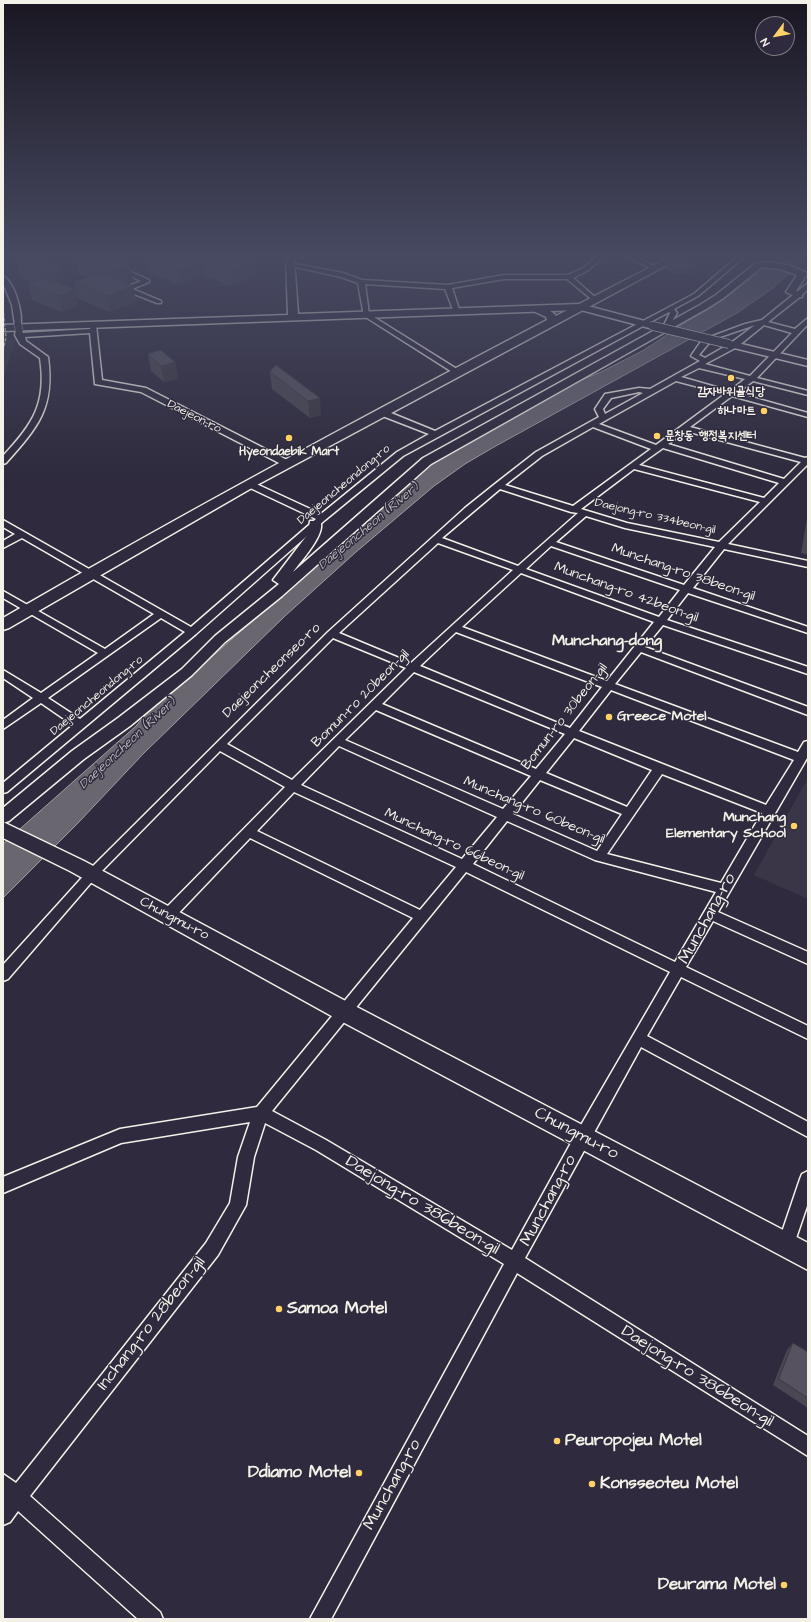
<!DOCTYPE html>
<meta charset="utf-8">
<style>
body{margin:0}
#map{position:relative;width:811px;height:1622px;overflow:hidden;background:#2f2a3d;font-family:"Architects Daughter",sans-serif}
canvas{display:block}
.frame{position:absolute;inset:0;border:4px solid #f4f1e8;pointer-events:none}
.north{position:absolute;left:755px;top:16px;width:40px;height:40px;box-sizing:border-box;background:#2f2a3d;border:1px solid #7e7a81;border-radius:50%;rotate:238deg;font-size:11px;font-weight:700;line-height:16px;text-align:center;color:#f4f1e8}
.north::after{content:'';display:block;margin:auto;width:14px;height:18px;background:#ffd166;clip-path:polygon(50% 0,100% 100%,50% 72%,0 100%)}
</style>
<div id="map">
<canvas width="811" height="1622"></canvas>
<div class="frame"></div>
<div class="north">N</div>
</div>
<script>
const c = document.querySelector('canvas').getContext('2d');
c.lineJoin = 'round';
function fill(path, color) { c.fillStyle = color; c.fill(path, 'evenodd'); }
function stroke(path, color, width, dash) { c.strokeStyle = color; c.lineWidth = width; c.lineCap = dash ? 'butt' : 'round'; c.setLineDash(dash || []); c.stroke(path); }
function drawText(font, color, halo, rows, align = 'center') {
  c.font = font + ' "Architects Daughter","Poor Story",sans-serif'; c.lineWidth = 3; c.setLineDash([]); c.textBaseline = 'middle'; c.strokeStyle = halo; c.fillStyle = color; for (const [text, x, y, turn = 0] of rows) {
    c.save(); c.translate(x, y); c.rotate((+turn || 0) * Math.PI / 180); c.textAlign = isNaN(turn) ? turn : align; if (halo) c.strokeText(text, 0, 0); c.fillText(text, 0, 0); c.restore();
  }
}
fill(new Path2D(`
 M3,339H16L3,379Z
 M808,778V899L754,875Z`), '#3b3647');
const water = new Path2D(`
 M775,258H805L773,288L737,313L494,447L465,464L434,486L356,552L285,616L144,753L78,823L3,898V844L136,726L147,713L393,499L408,483L437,459L573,383L601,372L644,350L692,318L710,309L724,299L768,266Z`);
fill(water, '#6a6670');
stroke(water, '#a19ea0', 1);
const minor = new Path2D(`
 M103,258H112L106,261L149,280V282L132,289L161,301V303H157L124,290V288L141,281L97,261Z
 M596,258H602L587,271L573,278L597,299L598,300L595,302L567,279H504L452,288L460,312L457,314L454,312L445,289L365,284L369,314L460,371L461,373L457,375L364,316L358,283L341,277L287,265L290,263L343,273L362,280L448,285L504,275H568L583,268Z
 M629,258H637L658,268L653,269Z
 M736,258H743L698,296L674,309L677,313L668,328L663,327L670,313L669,312L403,456L325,520L196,634L7,792L3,793V783L73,725L41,703L3,729V720L33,698L3,678V670L41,693L98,653L3,598V591L105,649L154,614L22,538L3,548V541L15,534L3,527V520L191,627L316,519L246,486V482H252L321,514L397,452L429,434L380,415V411H386L435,431L694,294ZM161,618L185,632L80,719L48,698Z
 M3,276C14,281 24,315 20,326L15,325L12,305L3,283Z
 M808,283V289L801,296L768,322L795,329L808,318V324L757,378L808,391V395L753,381L737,393L808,413V417L732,396L690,427L805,458L808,457V464L728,544L808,561V567L724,549L693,588L808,627V633L688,593L667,620L808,667V674L663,625L645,647L808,707V715L641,652L615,684L798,752L804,742L808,741L807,758L718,912L808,952V964L713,921L686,967L808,1026V1039L681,977L647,1036L808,1122V1137L641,1047L525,1258L808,1436V1456L517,1273L331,1619H310L504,1264L316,1150L265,1123L254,1157L246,1205L218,1255L30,1496L160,1612L163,1619H138L18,1511L10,1522L3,1525V1474L16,1483L206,1243L230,1203L238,1157L250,1122L121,1143L3,1193V1177L120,1129L257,1107L413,918L250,838L173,919L168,920L163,919L161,915L163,911L285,787L220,751L96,877L8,979L3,981V965L88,871L328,632L465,508L495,484L536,452L599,417L595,409L605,394L639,388L650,389L700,361L691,356L702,340L745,324L762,320ZM755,325L731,343L705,358L699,355L708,344L714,339ZM764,325L792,333L750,376L705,364L737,347ZM699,368L745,379L730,391L681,377ZM676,381L725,394L656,445L599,424ZM639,392L643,393L605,414L603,409L611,398ZM593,427L651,449L573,506L505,485L542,456ZM686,431L801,462L784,479L668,444ZM663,448L779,483L764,498L639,465ZM634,469L760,502L719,542L627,523L581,509ZM500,489L571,512L578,513L518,566L442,538ZM586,516L625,528L715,547L684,585L556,542ZM438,543L513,570L411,663L339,633ZM551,546L680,590L659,617L526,569ZM521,573L654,622L607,681L462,627ZM456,632L602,687L570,728L420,666ZM333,638L406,668L292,780L227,744ZM414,672L565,734L536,769L382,704ZM611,690L794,760L766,805L579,731ZM376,710L531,776L503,809L345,740ZM574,738L652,770L627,807L546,773ZM339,746L497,817L462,859L301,785ZM662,774L762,813L721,883L607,854ZM540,780L622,814L597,851L513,814ZM294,792L456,867L420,910L257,831ZM507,821L595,860L716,892L675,962L473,864ZM466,872L670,972L577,1132L512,1250L326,1140L272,1111Z
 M91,324L96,325L102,380L146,388L289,461V465H283L141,392L95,384L90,333L25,337L26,341L48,357C55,408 38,427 6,463L3,464V456C33,424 47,403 40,358L20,344L15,335L16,330L21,329L23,333L90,329Z
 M808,1171V1203L792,1250L786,1252L780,1250L778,1244L800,1179L802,1174Z`);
const tertiary = new Path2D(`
 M580,304L656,324L657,326L653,329L577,309L576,307Z
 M729,341L808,360V366L726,346L725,344Z`);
const secondary = new Path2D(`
 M286,258H294L298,314L580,304L585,307L580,310L3,331V325L288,315Z
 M769,262L790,266L805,272L807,274L796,291L802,293V297H796L786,292L797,275L780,269L762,267L722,299L706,309L431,464L282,596L225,642L192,675L130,726L84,759L9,821L3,823V808L72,751L118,718L182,669L215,636L279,584L273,580L308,534L310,521H320C327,533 300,562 293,572L423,458L700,305L716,295L756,263Z`);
const primary = new Path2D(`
 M668,258H680L257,485L9,628L3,630V618C182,514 364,416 547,320L546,317L529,309L530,307C537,305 552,310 556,316Z
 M3,822L84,861L353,1005L808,1243V1270L337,1019L70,871L3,838Z`);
stroke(minor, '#f4f1e8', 3);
stroke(tertiary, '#f4f1e8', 3);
stroke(secondary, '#f4f1e8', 3);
stroke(primary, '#f4f1e8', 3);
fill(minor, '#2f2a3d');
fill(tertiary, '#2f2a3d');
fill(secondary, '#2f2a3d');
fill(primary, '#2f2a3d');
stroke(new Path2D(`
 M3,308L6,337L3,351`), '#f4f1e8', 1.5, [3.5, 1.5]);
const minorBridge = new Path2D(`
 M18,325L19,330`);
const tertiaryBridge = new Path2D(`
 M653,326L729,344`);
stroke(minorBridge, '#f4f1e8', 8, []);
stroke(tertiaryBridge, '#f4f1e8', 10, []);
stroke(minorBridge, '#2f2a3d', 7);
stroke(tertiaryBridge, '#2f2a3d', 8);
fill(new Path2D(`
 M28,258L64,282L60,284L75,289L78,305L62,312L32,300L28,284L33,283L20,278L16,262Z
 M146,258H190L200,262L202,277L180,285L148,272Z
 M76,259L133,280L125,283L133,286L136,302L110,312L77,298L74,282L87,278L79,274Z
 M201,260L255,276L232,286L204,276Z
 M666,264L698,271L676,275L665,269Z
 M148,354L175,362L178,379L164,382L151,371Z
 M276,365L321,415L310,418L272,389L270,372Z
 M808,514V555L801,553L807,518Z
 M793,1343L808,1352V1408L773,1385L787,1350Z`), '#4a4752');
fill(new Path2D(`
 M253,261L255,276L232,286L230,270Z
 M200,262L202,277L180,285L178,270Z
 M130,264L133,280L111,288L108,272Z
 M699,265L698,271L676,275L677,270Z
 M61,267L64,282L49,288L45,273Z
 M133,286L136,302L110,312L107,296Z
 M75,289L78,305L62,312L59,296Z
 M175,362L178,379L164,382L161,366Z
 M320,398L321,415L310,418L308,401Z`), '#3c3942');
const building = new Path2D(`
 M28,258H35L61,267L45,273L16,262Z
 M80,258H114L130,264L108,272L76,259Z
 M149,258H190L200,262L178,270Z
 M208,258H245L253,261L230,270L201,260Z
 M677,259L699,265L677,270L666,264Z
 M101,273L133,286L107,296L74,282Z
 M44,278L75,289L59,296L28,284Z
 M161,350L175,362L161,366L148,354Z
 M276,365L320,398L308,401L270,372Z
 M793,1343L808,1352V1398L779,1379Z`);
fill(building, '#56525f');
stroke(building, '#3c3942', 1);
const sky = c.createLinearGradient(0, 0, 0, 485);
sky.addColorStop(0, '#1a1722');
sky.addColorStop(0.53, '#474a62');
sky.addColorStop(1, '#474a6200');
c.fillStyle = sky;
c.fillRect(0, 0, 811, 485);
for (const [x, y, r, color] of [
 [731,378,4,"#ffd166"],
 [764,411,4,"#ffd166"],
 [657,436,4,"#ffd166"],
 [289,438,4,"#ffd166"],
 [609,717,4,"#ffd166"],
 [794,826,4,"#ffd166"],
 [279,1309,4,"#ffd166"],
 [557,1441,4,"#ffd166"],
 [359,1473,4,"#ffd166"],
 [592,1484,4,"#ffd166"],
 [784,1585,4,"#ffd166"]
]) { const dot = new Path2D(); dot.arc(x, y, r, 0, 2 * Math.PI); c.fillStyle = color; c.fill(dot); stroke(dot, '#2f2a3d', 1.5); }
drawText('bold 12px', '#f4f1e8', '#2f2a3d', [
 ["감자바위골식당",731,392],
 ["하나마트",756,411,"right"],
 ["문창동 행정복지센터",665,436,"left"],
 ["Hyeondaebik Mart",289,452]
]);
drawText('12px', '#f4f1e8', '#2f2a3d', [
 ["Daejeon-ro",194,417,27],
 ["Daejeoncheondong-ro",344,485,-40],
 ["Daejong-ro 334beon-gil",655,517,13],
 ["Daejeoncheondong-ro",97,696,-40]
]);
drawText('italic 13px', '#b6b2b2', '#2f2a3d', [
 ["Daejeoncheon (River)",369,527,-40],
 ["Daejeoncheon (River)",128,744,-43]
]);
drawText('14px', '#f4f1e8', '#2f2a3d', [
 ["Munchang-ro 38beon-gil",683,573,19],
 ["Munchang-ro 42beon-gil",626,593,20],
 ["Daejeoncheonseo-ro",272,671,-44],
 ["Bomun-ro 20beon-gil",361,699,-45],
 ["Bomun-ro 30beon-gil",565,717,-52],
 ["Munchang-ro 60beon-gil",534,811,23],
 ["Munchang-ro 66beon-gil",454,845,25],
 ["Chungmu-ro",174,919,28]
]);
drawText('bold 14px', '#f4f1e8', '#2f2a3d', [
 ["Greece Motel",617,717],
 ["Munchang",786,818,"right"],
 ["Elementary School",786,834,"right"]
], 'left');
drawText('bold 16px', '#f4f1e8', '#2f2a3d', [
 ["Munchang-dong",607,642]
]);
drawText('17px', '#f4f1e8', '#2f2a3d', [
 ["Munchang-ro",708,919,-61],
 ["Chungmu-ro",576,1134,28],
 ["Munchang-ro",549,1201,-62],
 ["Daejong-ro 386beon-gil",422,1206,31],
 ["Inchang-ro 28beon-gil",152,1324,-52],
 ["Daejong-ro 386beon-gil",697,1377,32],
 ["Munchang-ro",393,1485,-61]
]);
drawText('bold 17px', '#f4f1e8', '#2f2a3d', [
 ["Samoa Motel",287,1309],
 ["Peuropojeu Motel",565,1441],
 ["Ddiamo Motel",351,1473,"right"],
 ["Konsseoteu Motel",600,1484],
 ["Deurama Motel",776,1585,"right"]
], 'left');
</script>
